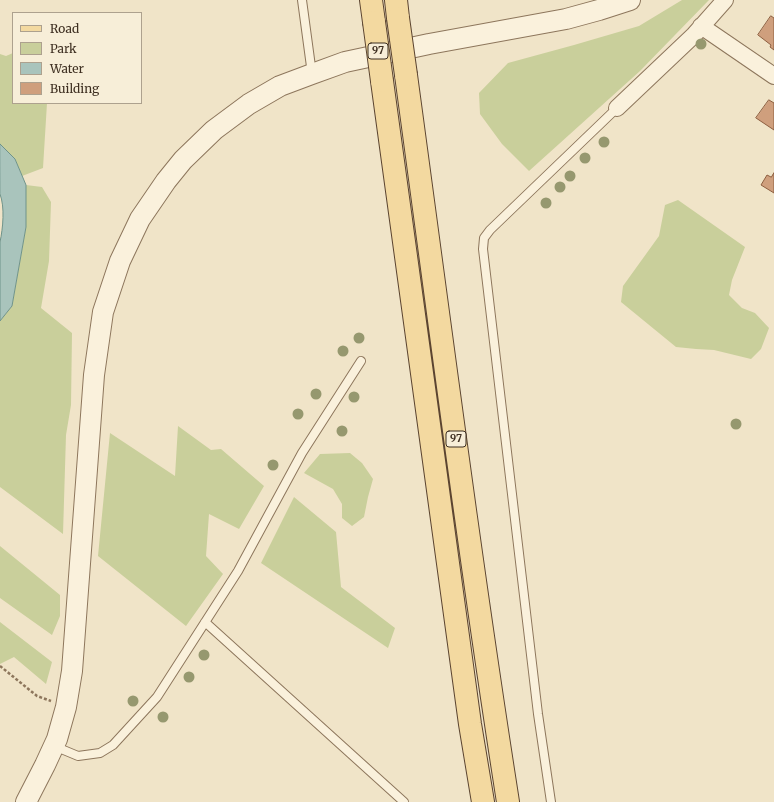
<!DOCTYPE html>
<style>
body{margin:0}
#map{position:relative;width:774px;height:802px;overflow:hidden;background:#f0e4c8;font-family:Merriweather,serif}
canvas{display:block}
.legend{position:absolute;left:12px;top:12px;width:130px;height:92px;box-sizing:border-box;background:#f7eed8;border:1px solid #ada18e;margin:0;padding:5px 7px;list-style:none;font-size:12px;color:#3d2e20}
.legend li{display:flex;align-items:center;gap:8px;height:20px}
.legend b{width:20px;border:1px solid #ada18e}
</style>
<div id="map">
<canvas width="774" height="802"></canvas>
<ul class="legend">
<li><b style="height:5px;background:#f3d9a0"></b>Road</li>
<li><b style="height:11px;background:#c9cf9b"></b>Park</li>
<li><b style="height:11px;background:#a9c4bc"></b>Water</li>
<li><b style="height:11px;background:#cf9f7d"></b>Building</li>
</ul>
</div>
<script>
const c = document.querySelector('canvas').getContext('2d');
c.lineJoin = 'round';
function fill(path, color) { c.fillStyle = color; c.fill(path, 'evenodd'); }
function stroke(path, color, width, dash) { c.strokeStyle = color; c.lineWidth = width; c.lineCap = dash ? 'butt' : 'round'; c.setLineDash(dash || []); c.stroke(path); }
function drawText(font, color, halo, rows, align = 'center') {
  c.font = font + ' Merriweather,serif'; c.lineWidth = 3.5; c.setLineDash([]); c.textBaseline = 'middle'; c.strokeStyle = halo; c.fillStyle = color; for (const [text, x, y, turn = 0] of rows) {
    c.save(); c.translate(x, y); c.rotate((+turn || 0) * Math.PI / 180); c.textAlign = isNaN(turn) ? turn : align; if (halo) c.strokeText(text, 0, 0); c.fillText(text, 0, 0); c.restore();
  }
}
fill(new Path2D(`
 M682,0H709L640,71L529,171L502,144L480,114L479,93L508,63L574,45L639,26Z
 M13,53V103H47L43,168L22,176L15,159L0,144V54L6,56Z
 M26,185L42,187L51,202L49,261L41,308L72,333L71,405L66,435L63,534L0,487V321L12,306L26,227Z
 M678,200L745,247L732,280L729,295L742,308L755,313L769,328L761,349L751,359L714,350L696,349L676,347L621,302L623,286L659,236L665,205Z
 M178,426L211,450L221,449L264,486L239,529L209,514L206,556L223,574L186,626L98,556L110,433L175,476Z
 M350,453L362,463L373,479L368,497L364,517L352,526L342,518V504L333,489L304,473L320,454Z
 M294,497L336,532L341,587L395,628L388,648L261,563Z
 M0,546L60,595V616L52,635L0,598Z
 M0,622L52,662L46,684L14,657L0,664Z`), '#c9cf9b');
const water = new Path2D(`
 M0,144L15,159L26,185V227L12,306L0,321V242C3,228 5,207 0,194Z`);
fill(water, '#a9c4bc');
stroke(water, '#6f938a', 1);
const building = new Path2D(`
 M771,16L774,18V50L770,47L771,45L758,35Z
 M769,100L774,103V130L756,118Z
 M774,173V193L761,185L767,175L771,177Z`);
fill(building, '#cf9f7d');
stroke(building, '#8d5f41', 1);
const service = new Path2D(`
 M302,0L312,74
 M205,622L404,802
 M54,746L78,756L100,753L113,745L157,697L238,571L302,453L361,361
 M551,802L538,714L483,249L484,238L490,230L617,108`);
const minor = new Path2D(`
 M701,26L774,76
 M617,108L694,35L725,0`);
const tertiary = new Path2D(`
 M26,802L45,765L57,739L66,707L72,671L94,375L103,312L120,261L140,219L166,181L183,160L214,130L249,104L280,86L312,74L345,62L429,44L566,19L599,10L630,0`);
const primary = new Path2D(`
 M371,0L374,22
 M396,0L398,18
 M406,75C439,318 470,560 508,802
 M382,81L470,724L483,802`);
stroke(service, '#8d765c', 10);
stroke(minor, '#8d765c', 18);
stroke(tertiary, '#8d765c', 22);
stroke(primary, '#5b4430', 24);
stroke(new Path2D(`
 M0,666L37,696L51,701`), '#8d765c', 2.5, [3, 2]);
stroke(service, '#faf1dc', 8);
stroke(minor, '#faf1dc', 16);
stroke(tertiary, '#faf1dc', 20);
stroke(primary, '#f3d9a0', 22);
const primaryBridge = new Path2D(`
 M398,18L406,75
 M374,22L382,81`);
stroke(primaryBridge, '#5b4430', 24, []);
stroke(primaryBridge, '#f3d9a0', 22);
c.fillStyle = '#96986f';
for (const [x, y] of [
 [701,44],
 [604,142],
 [585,158],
 [570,176],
 [560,187],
 [546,203],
 [359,338],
 [343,351],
 [316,394],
 [354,397],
 [298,414],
 [736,424],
 [342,431],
 [273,465],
 [204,655],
 [189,677],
 [133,701],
 [163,717]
]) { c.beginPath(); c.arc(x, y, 5.5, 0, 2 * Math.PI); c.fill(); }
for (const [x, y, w] of [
 [378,51,20],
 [456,439,20]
]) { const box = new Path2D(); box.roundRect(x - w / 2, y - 8, w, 16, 3); c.fillStyle = '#f7eed8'; c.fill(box); stroke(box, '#3d2e20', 1); }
drawText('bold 10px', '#3d2e20', null, [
 ["97",378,51],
 ["97",456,439]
]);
</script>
